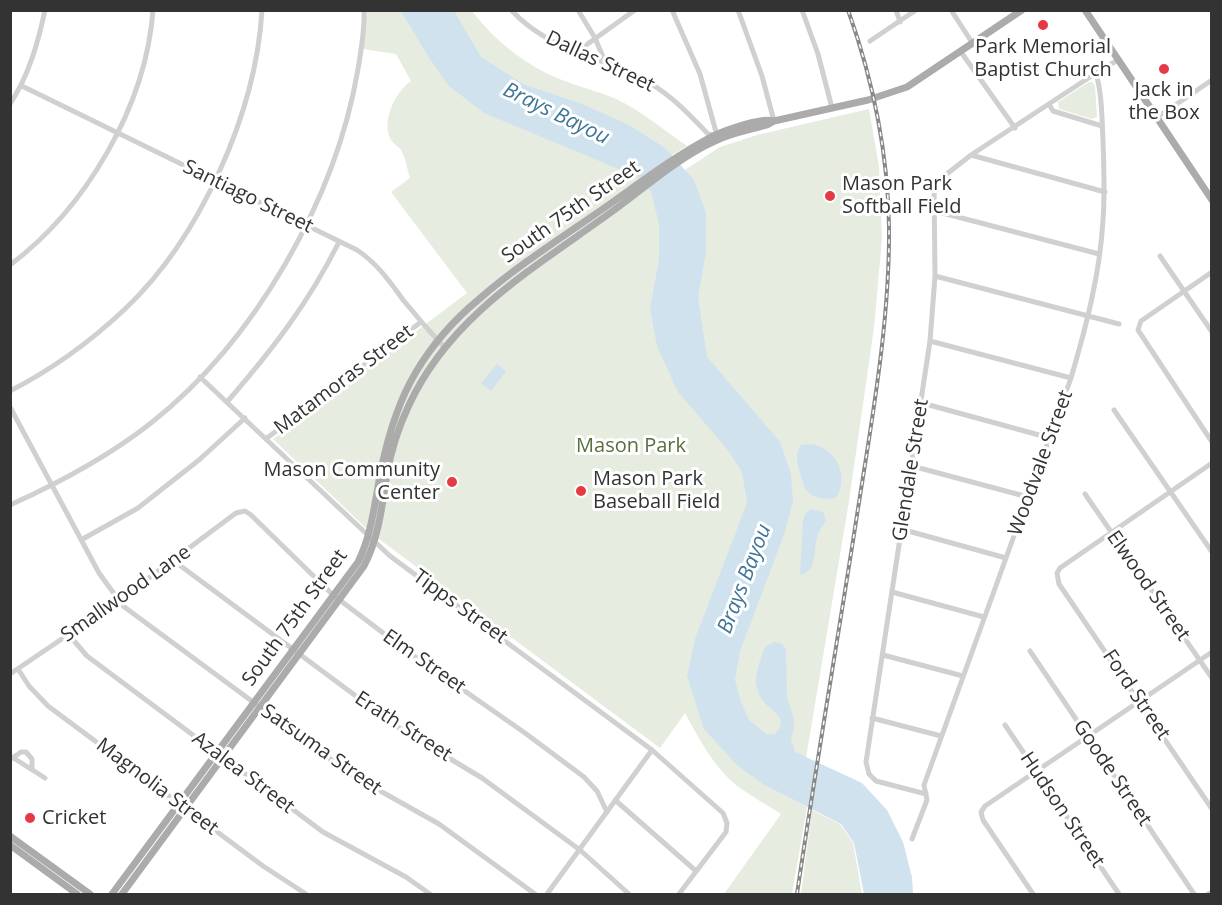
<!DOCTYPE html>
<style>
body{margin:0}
#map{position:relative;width:1222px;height:905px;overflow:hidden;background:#fff;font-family:"Open Sans",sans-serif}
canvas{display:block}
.frame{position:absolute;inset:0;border:12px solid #333;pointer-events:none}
</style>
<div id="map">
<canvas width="1222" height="905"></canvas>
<div class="frame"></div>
</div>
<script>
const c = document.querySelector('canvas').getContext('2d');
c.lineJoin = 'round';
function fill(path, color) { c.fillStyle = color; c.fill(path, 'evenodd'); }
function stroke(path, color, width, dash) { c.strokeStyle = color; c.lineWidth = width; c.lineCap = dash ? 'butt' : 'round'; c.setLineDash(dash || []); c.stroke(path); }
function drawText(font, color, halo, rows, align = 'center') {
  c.font = font + ' "Open Sans",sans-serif'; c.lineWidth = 6; c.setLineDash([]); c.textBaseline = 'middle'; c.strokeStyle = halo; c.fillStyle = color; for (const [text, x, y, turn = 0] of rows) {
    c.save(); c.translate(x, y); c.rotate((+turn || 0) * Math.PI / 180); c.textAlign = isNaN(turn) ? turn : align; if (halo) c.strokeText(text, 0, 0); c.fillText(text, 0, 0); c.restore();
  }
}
fill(new Path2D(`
 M367,11H472C495,41 526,66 562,80C579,87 597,91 614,98C640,110 664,130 687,146L638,176L651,192L720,147L757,135L869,109L879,167L882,239L874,328L849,501L806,758L776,743L764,785L807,807L792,894H724L781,814C767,805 751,796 737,786C714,767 699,739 685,713L660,748L371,533L273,439L467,293L391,192L410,178C407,169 406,158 401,150C399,147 394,144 391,140C381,121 395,92 411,81L396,54L363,49Z
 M1089,82H1092L1095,86L1097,117L1092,119L1059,109L1058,102Z
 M812,810L840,824L853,843L862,894H801Z`), '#e6ecdf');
fill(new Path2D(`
 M401,11H454L481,57L523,84L582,104L629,125L665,148L694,180L706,213V252L698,297L707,357L780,442L791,474L793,501L785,532L740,651L735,680L741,702L749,720L766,734H775C790,719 773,712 763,701C760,697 757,689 756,684C755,672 761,658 765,647L774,642L782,644L786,650L787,697L793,716L794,727L791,739L795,752L862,783L887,810L903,842L912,877L913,894H864L854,843L841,824L764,785L737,765L704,729L687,676L695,639L747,503L742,472L727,449L678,392L657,346L650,308L659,260V224L651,192L638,177L484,113L449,86L428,56Z
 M497,364L506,371L491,391L481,383Z
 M811,444C836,448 850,476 836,498C828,499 814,499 808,492C803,487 796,461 797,454C798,451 799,447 801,445Z
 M811,509L823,512L826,521C822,527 818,532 817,538C813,552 818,571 800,575L803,521L805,514Z`), '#cfe2ee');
stroke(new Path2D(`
 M511,10C549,50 591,54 637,76C666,90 686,111 708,134L715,135L716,132L700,74L672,10
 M578,10L595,38L606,64
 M738,10L762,76L774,121
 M802,10L818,54L832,108
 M896,10L900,22
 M951,10L973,44
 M870,41L916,10
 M961,52L1015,128
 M575,53L635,10
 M22,86L357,250C377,263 390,282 404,301C417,317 430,332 444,347
 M10,104C29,75 38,43 45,10
 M1049,104L1053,111L1102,126
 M1156,118L1212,80
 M971,155L1105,192
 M935,211L1099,254
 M1160,256L1212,332
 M10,265C86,208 146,106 153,10
 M1212,272L1141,321L1138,330L1212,442
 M935,276L1119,324
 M930,341L1071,378
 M200,377L390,556L652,750L723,813L727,823L726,832L679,894
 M10,391C53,369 90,342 125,309C200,238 256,113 262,10
 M227,402C272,350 308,304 339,242
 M922,403L1050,438
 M10,407L99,573L123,606L352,775L439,824L535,894
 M1114,410L1212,552
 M267,438L421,322
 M1212,463L1060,568L1057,573L1059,584L1212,809
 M912,466L1028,497
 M1085,494L1212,678
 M10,505C61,482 108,457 151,423C255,341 336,199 358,69C361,50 365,30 364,10
 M901,529L1006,558
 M81,540L138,508L199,460L245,418
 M174,561L399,728L482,778L580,850L629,894
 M892,592L984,617
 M69,635L87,656L323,832L406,877L430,894
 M1030,651L1194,894
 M883,655L963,676
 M18,669L29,686L48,706L263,866L306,894
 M10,674L118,601L236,513L245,511L251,515L333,595L403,648L525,733L584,777L597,791L607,812
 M872,718L941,736
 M1005,725L1119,894
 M12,757L45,778
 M11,759L21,752H26L32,759V769
 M926,794L876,781L869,774L866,762L930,341L935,276L934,184L971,155L1096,73L1118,60
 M615,800L696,871
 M912,839L927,800L924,785L1071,378C1086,327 1100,274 1103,220C1105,194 1104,168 1103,141C1102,119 1102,94 1096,73
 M547,894L652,750
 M1033,894L983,820L981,812L985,806L1212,652
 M1208,894L1212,892`), '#d0d0d0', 5);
stroke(new Path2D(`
 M1085,10L1212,200
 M10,836L90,894
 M10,845L77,894
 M112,894L358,562C372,534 375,501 381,470C388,436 398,402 416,372C432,345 454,320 478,300C518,265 564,236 607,206C641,182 676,155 713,136C725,130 762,117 774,121L868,100L907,87L1022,10
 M122,894L364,566C379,537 382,506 387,474C391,451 399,426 409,405C450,316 534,268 610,213C643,189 679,157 715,141C731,133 750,130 767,125L774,121`), '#ababab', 7);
const rail = new Path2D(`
 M797,894C815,772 836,650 855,528C870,430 890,326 889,227C888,153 873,80 848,10`);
stroke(rail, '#888', 4);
stroke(rail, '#fff', 1.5, [4.5]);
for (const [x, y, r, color] of [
 [1043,25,6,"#e63946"],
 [1164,69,6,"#e63946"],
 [830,196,6,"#e63946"],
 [452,482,6,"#e63946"],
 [581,491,6,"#e63946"],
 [30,818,6,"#e63946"]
]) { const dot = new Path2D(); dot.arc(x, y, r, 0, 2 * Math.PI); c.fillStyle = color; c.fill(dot); stroke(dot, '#fff', 2); }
drawText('20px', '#333', '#fff', [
 ["Park Memorial",1043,47,"center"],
 ["Baptist Church",1043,70,"center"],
 ["Jack in",1164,90,"center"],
 ["the Box",1164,113,"center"],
 ["Mason Park",842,184],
 ["Softball Field",842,207],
 ["Mason Community",440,470,"right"],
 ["Center",440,493,"right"],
 ["Mason Park",593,479],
 ["Baseball Field",593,502],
 ["Cricket",42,818]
], 'left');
drawText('20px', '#333', '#fff', [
 ["Dallas Street",600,62,25],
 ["Santiago Street",248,197,26],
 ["South 75th Street",571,212,-35],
 ["Matamoras Street",344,380,-37],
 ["Woodvale Street",1041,463,-70],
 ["Glendale Street",911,470,-81],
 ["Elwood Street",1148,586,55],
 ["Smallwood Lane",126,594,-35],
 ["Tipps Street",460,607,36],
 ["South 75th Street",295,618,-54],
 ["Elm Street",424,662,35],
 ["Ford Street",1136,695,56],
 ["Erath Street",403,727,33],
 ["Satsuma Street",321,750,35],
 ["Azalea Street",243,773,37],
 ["Goode Street",1112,773,56],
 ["Magnolia Street",157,787,37],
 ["Hudson Street",1062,810,56]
]);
drawText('20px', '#56703f', '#fff', [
 ["Mason Park",631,446]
]);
drawText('italic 21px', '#3f7597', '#fff', [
 ["Brays Bayou",556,114,26],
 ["Brays Bayou",745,579,-69]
]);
</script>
